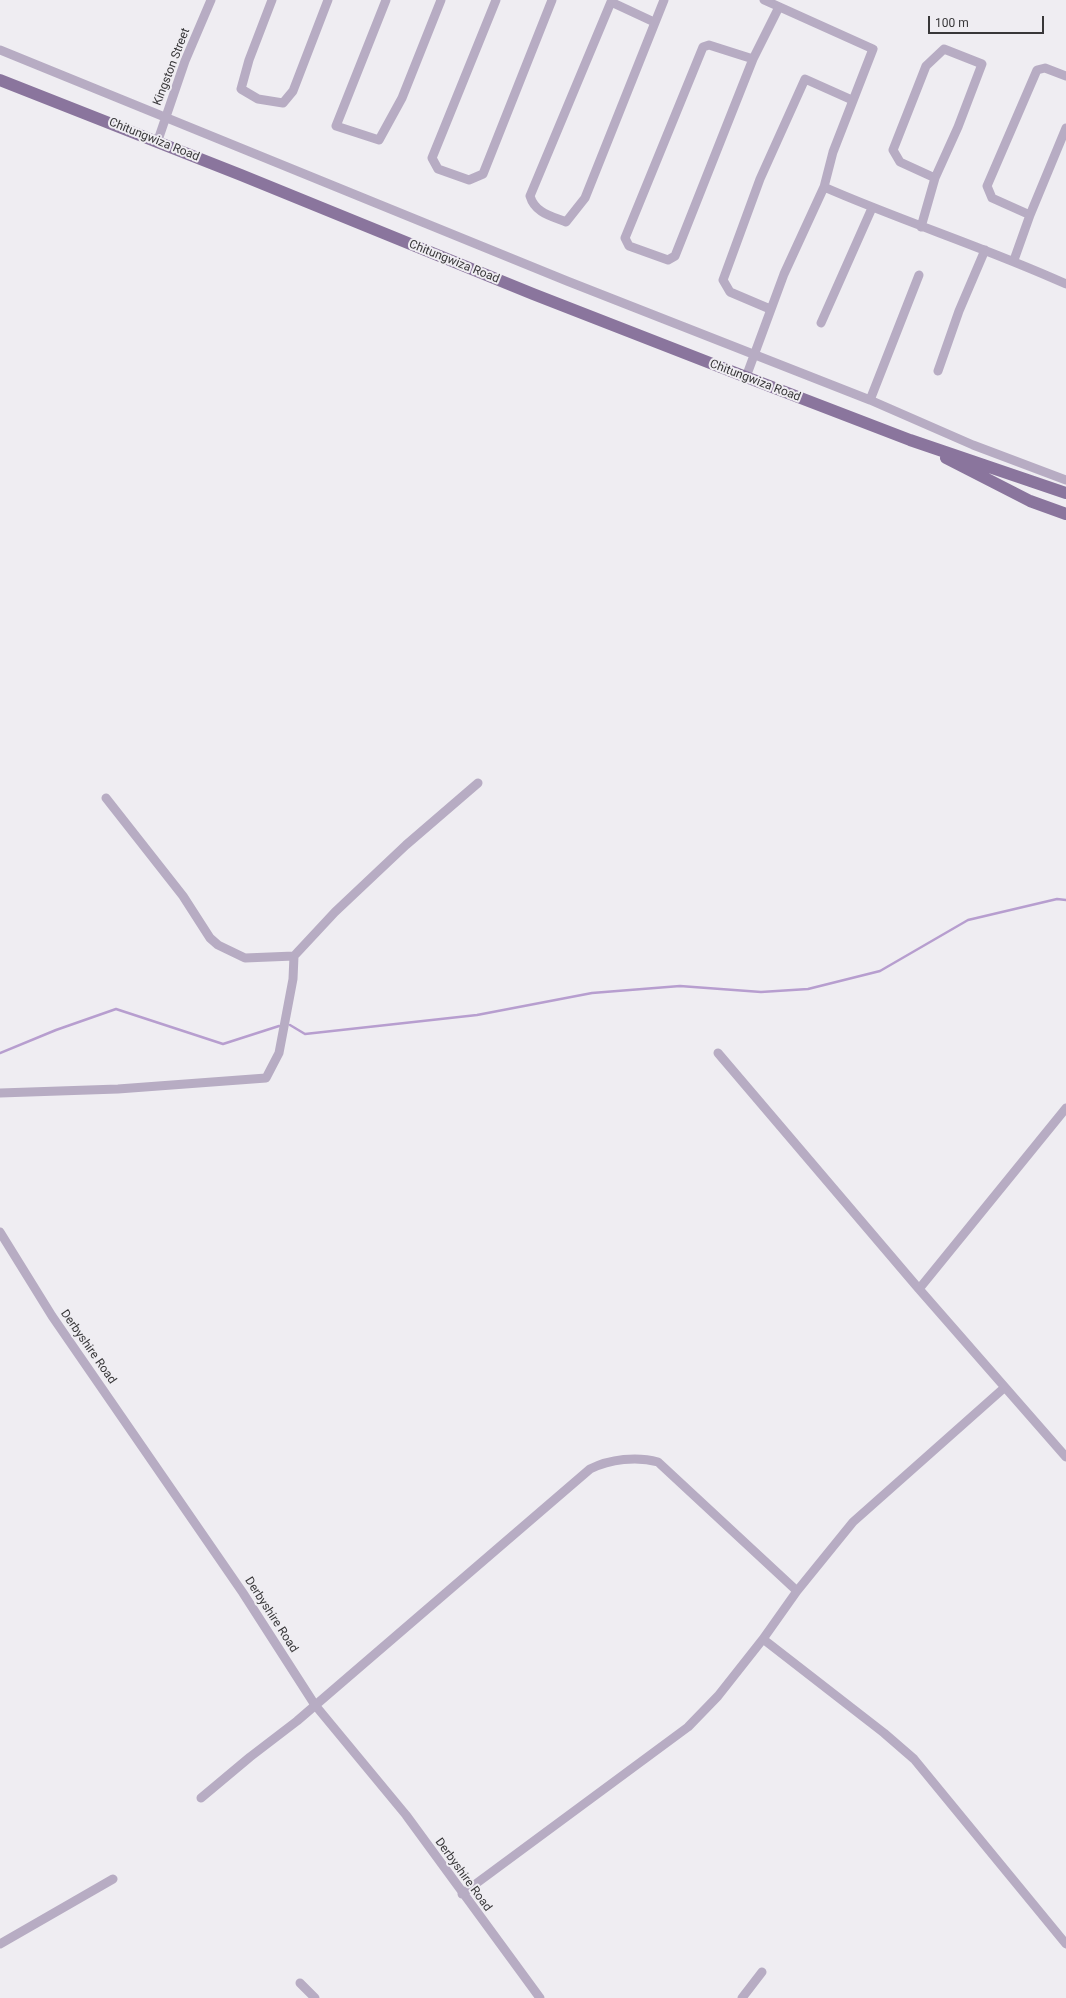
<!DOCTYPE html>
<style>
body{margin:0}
#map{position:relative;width:1066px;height:1998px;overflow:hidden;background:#efedf2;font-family:Roboto,sans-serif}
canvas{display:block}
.scale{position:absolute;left:928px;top:16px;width:116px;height:18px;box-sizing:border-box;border:2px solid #383739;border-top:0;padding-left:5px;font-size:12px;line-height:14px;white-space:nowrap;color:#383739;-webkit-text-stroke:3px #efedf2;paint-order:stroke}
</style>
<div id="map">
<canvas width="1066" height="1998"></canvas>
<div class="scale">100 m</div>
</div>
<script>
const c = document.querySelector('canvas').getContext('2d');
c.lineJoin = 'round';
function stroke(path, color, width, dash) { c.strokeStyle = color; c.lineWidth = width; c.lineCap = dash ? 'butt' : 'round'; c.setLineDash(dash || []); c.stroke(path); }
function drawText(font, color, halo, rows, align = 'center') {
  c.font = font + ' Roboto,sans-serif'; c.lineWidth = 4; c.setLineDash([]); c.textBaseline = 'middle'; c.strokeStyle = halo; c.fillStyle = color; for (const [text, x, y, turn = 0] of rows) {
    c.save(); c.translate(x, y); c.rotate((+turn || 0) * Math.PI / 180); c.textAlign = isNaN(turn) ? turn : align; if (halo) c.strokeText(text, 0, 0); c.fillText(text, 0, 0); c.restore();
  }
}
stroke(new Path2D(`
 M290,1025L305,1034L477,1015L592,993L680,986L761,992L808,989L880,971L968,920L1057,899L1066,900
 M0,1053L56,1030L116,1009L223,1044L279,1026`), '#b79ecf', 2.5);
stroke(new Path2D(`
 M272,0L249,60L241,89L258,99L283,103L293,91L328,0
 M386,0L336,126L379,140L402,98L441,0
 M496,0L432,158L438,169L469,180L483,174L552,0
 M654,22L611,2L530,196C535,213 551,216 566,222L585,198L664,0
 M0,50L567,281L870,400L973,445L1066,480
 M753,59L709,45L703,47L625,238L629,246L668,260L675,256L753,59L779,7
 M157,143L185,61L211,0
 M824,187C904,222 987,248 1066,284
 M1030,215L992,198L987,186L1037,70L1045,68L1066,76
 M921,227L935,178L958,127L982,64L944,49L926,66L893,150L900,162L935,178
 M1014,260L1030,215L1066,128
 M770,309L730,292L723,280L760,179L805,79L852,100
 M821,323L872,208
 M938,371L959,311L985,250
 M746,377L784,274L824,187L833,152L873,49L764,0
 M870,400L919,275
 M106,798L183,896L210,938L218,945L245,958L294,956
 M718,1053L919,1289
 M0,1093L118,1089L266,1078L279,1053L293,979L294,956L335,912L406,845L478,783
 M1066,1108L919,1289L1066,1457
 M0,1232L52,1316L243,1593L315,1705L406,1815L540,1998
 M763,1639L884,1733L914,1759L1066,1944
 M201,1798L250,1757L297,1721L590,1469C610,1459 637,1456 658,1462L797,1591
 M462,1894L688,1727L718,1696L763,1639L797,1591L853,1522L1004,1388
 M0,1944L113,1879
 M300,1983L315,1998
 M742,1998L762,1972`), '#b7acc3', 9);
stroke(new Path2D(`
 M0,80L241,175L533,294L746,377L910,440L1066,493
 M946,458L1030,501L1066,514`), '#8a759d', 12);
drawText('12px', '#383739', '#efedf2', [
 ["Kingston Street",172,67,-69],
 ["Chitungwiza Road",154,140,22],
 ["Chitungwiza Road",454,262,22],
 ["Chitungwiza Road",755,381,21],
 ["Derbyshire Road",88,1347,55],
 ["Derbyshire Road",271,1615,57],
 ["Derbyshire Road",463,1875,54]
]);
</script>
